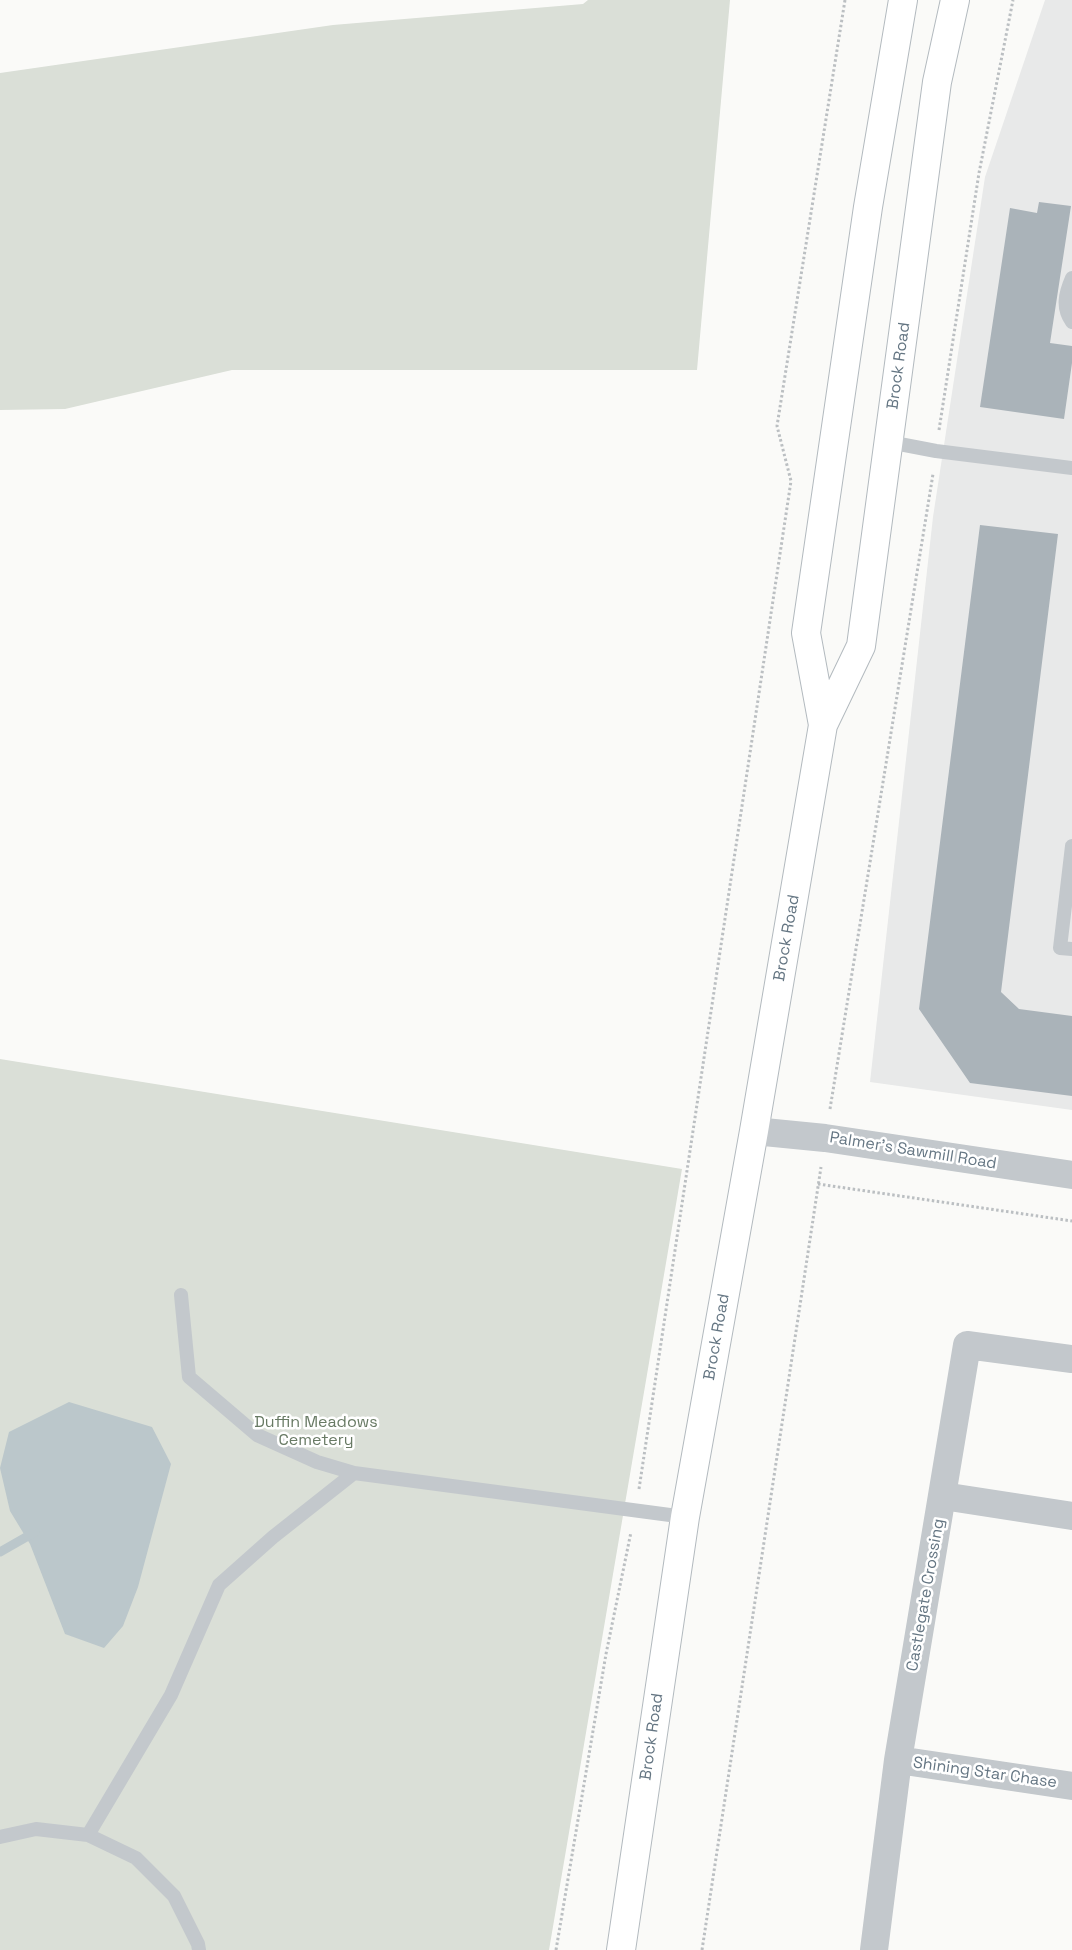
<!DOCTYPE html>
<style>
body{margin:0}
canvas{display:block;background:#fafaf8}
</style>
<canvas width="1072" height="1950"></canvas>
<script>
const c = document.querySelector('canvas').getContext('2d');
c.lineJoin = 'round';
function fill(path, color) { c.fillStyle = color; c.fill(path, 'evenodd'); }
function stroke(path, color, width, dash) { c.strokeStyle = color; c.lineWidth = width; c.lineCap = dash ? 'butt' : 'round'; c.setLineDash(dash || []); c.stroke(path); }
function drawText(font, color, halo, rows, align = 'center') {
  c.font = font + ' "Space Grotesk",sans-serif'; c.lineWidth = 5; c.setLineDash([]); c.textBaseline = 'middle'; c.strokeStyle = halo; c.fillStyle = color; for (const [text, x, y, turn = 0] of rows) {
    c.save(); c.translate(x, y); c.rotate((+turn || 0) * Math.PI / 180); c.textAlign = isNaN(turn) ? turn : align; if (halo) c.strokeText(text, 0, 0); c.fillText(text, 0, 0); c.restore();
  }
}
fill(new Path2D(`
 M1045,0H1072V1110L870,1082L933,517L985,177Z`), '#e8e9e9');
fill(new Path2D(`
 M588,0H730L697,370H232L65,409L0,410V73L333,25L583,4Z
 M0,1059L682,1169L549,1950H0Z`), '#dadfd7');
fill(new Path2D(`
 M69,1402L152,1427L171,1464L138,1587L123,1626L104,1648L65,1634L30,1544L10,1511L0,1468L9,1432Z`), '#bbc7cb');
stroke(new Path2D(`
 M0,1552L35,1532`), '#bbc7cb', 9);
fill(new Path2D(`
 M1039,202L1071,206L1050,343L1072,346V363L1064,419L980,407L1010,208L1037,213Z
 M980,525L1058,534L1001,992L1019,1009L1072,1016V1096L970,1083L919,1009Z`), '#aab3b9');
const secondary = new Path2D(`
 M823,725L806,633L868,207L903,0
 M621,1950L685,1517L754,1131L823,725L861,646L937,82L955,0`);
stroke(secondary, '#b3babf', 30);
stroke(new Path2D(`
 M939,430L979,173L1013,0
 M830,1109L933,474
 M818,1184L1072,1221
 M639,1489L791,481L777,426L845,0
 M556,1950L606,1654L631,1532
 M702,1950L821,1167`), '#bbbfc2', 3, [2.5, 2.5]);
stroke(new Path2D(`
 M1072,278C1065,294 1062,308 1072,322
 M889,442L936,451L1072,468
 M1072,846L1060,948L1072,949
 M181,1295L189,1377L257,1435L317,1462L354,1473
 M88,1835L171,1695L219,1585L273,1537L354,1473L685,1517
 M0,1837L36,1829L88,1835L136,1858L174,1896L198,1944L199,1950`), '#c3c8cc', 14);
stroke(new Path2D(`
 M754,1131L825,1138L1072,1175
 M943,1496L1072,1516
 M898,1760L1072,1786
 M874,1950L898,1760L967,1345L1072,1359`), '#c3c8cc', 28);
stroke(secondary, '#fff', 28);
drawText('16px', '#657683', '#fff', [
 ["Brock Road",899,366,-82],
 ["Brock Road",787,938,-80],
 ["Palmer's Sawmill Road",913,1151,9],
 ["Brock Road",717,1337,-80],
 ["Castlegate Crossing",926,1595,-80],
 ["Brock Road",652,1737,-82],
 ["Shining Star Chase",985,1773,8]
]);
drawText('16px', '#687a64', '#fff', [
 ["Duffin Meadows",316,1423],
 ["Cemetery",316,1441]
]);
</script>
